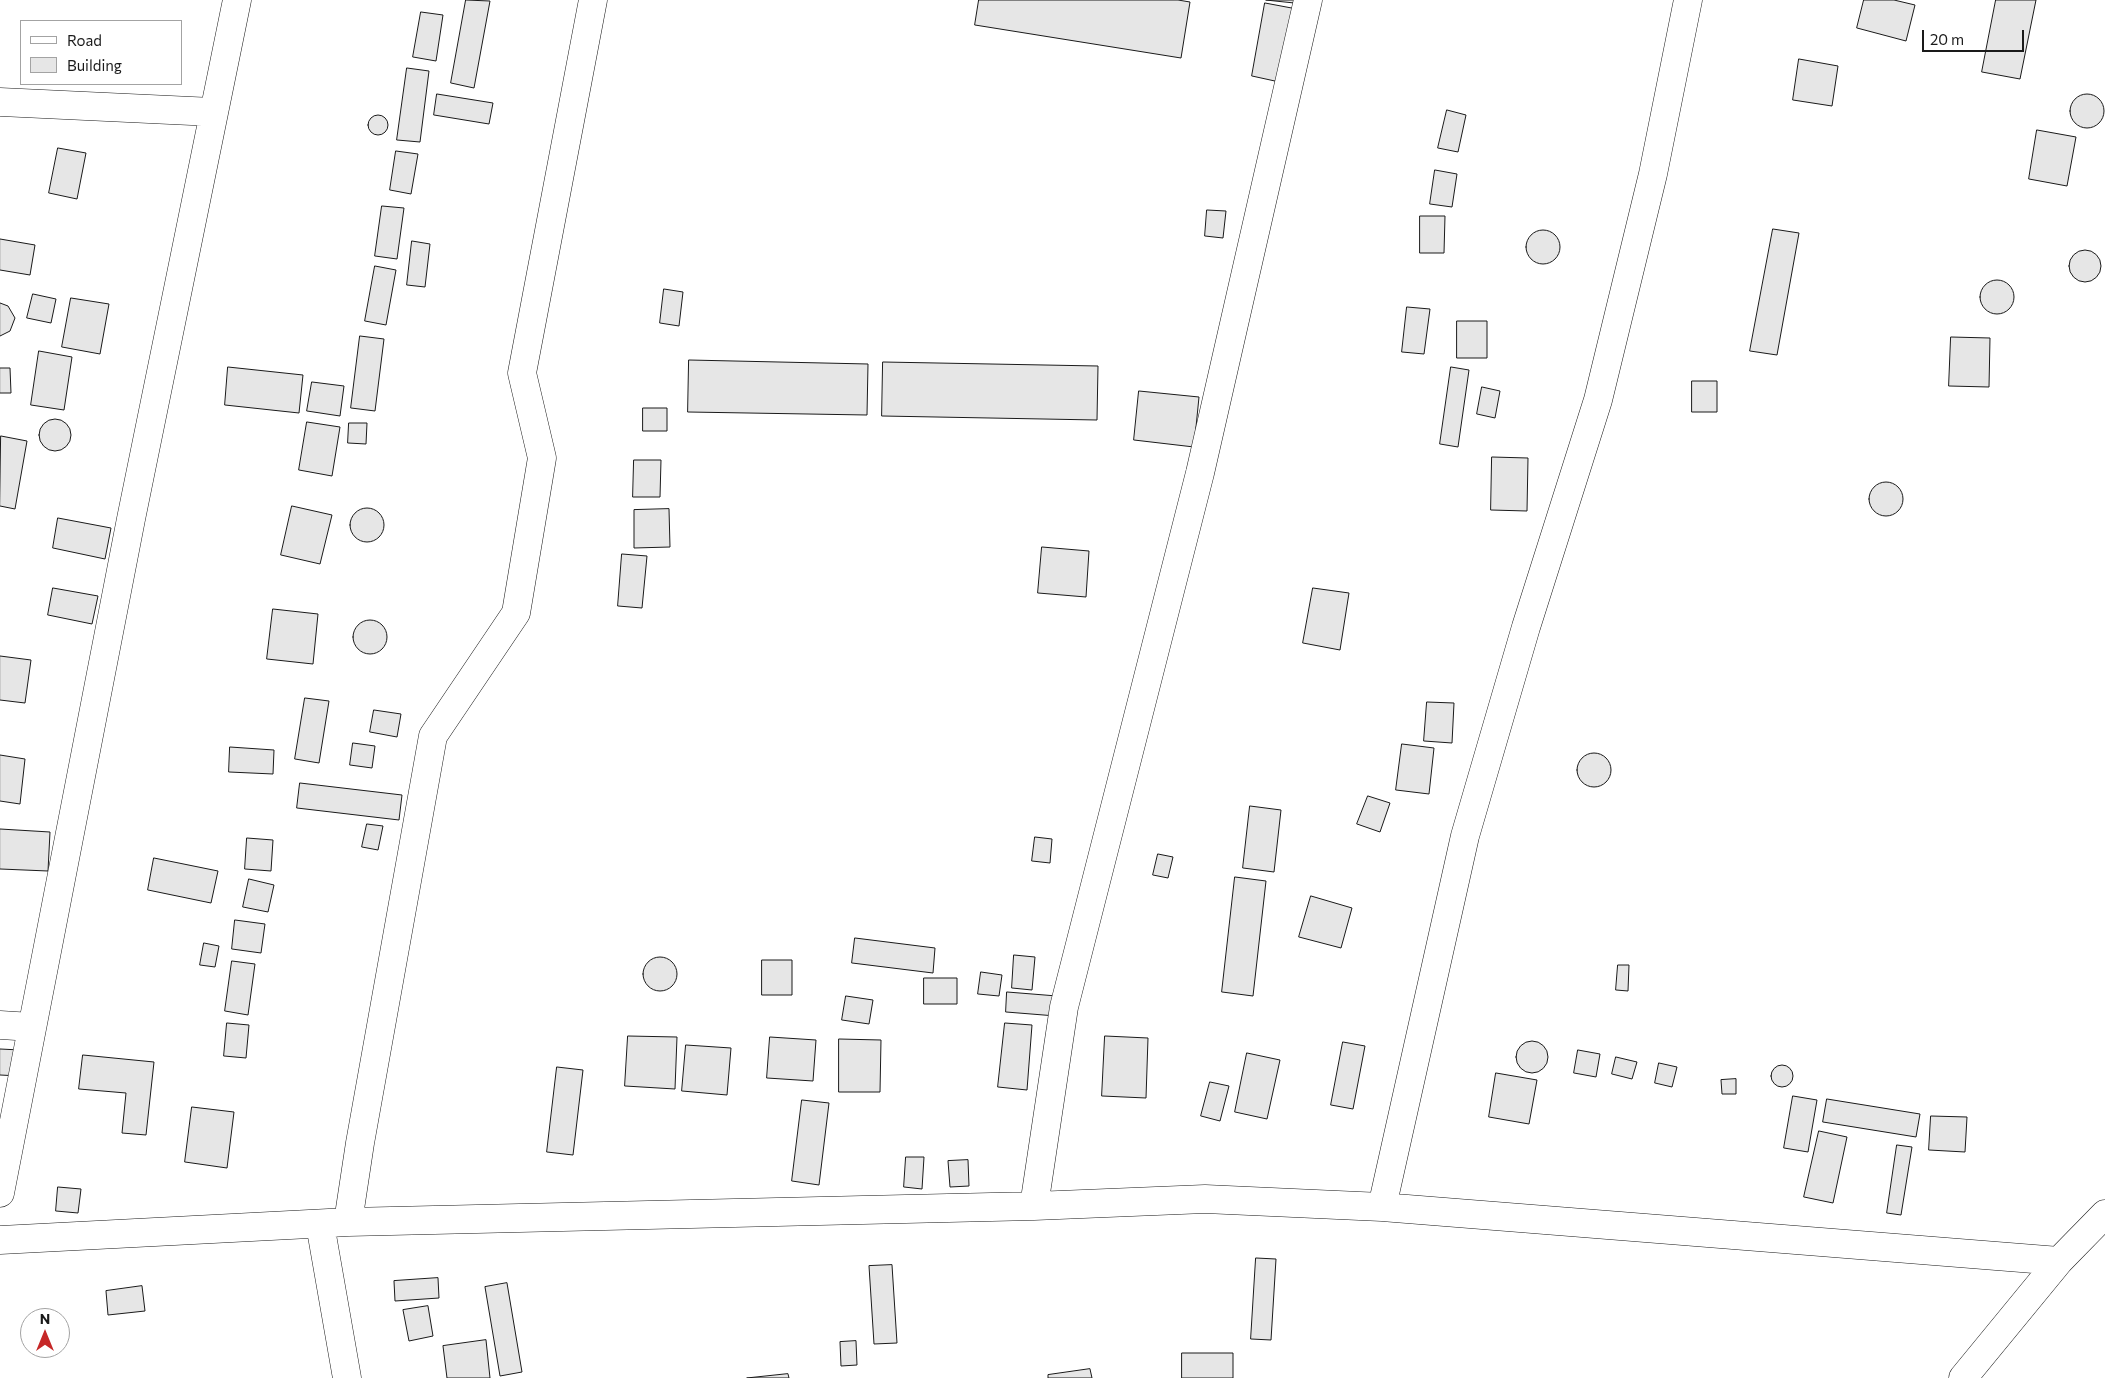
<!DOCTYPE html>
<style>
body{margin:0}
#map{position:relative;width:2105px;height:1378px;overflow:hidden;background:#fff;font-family:Commissioner,sans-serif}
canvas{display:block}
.legend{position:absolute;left:20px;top:20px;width:162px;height:65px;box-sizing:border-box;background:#fff;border:1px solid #a3a3a3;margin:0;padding:6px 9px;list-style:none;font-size:15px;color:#1a1a1a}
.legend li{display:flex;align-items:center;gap:10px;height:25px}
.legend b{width:25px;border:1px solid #a3a3a3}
.north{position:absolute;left:20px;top:1308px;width:50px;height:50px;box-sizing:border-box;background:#fff;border:1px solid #a3a3a3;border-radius:50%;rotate:0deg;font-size:14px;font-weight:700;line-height:20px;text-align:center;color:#1a1a1a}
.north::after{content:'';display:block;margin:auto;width:18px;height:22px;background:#c62828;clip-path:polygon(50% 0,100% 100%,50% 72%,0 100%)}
.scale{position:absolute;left:1922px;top:30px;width:102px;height:22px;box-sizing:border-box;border:2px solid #1a1a1a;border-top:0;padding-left:6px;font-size:15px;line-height:18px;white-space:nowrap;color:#1a1a1a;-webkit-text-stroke:4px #fff;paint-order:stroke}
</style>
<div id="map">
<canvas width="2105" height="1378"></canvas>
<ul class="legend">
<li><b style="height:6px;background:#fff"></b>Road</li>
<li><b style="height:14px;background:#e6e6e6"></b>Building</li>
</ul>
<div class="north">N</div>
<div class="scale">20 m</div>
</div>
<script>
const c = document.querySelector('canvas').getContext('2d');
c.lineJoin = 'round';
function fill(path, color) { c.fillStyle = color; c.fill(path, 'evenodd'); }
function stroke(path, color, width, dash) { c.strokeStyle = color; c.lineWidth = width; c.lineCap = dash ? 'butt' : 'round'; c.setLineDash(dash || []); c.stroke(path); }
const building = new Path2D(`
 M466,0L490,1L474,88L451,83Z
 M979,0H1178L1190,2L1181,58L975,25Z
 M1266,0H1298V3Z
 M1864,0H1894L1915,5L1906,41L1857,28Z
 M1996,0H2036L2020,79L1982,72Z
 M1265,3L1297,9L1284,83L1252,76Z
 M421,12L443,15L436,61L413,57Z
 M1799,59L1838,66L1832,106L1793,100Z
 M407,68L429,71L420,142L397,140Z
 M437,94L493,103L489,124L434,115Z
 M2070 111a17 17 0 1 1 34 0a17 17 0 1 1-34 0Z
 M1447,110L1466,115L1458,152L1438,148Z
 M368 125a10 10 0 1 1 20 0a10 10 0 1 1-20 0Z
 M2037,130L2076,137L2067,186L2029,179Z
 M58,148L86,153L77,199L49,193Z
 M396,151L418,154L411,194L390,190Z
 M1435,170L1457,174L1452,207L1430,204Z
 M382,206L404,208L397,259L375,256Z
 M1207,210L1226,211L1223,238L1205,236Z
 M1420,216H1445L1444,253H1420Z
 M1773,229L1799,233L1777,355L1750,351Z
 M1526 247a17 17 0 1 1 34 0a17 17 0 1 1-34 0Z
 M0,239L35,245L30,275L0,270Z
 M412,241L430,244L425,287L407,285Z
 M2069 266a16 16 0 1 1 32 0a16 16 0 1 1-32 0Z
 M375,266L396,270L386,325L365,321Z
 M1980 297a17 17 0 1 1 34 0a17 17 0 1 1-34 0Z
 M664,289L683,292L679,326L660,323Z
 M33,294L56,299L51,323L27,318Z
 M71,298L109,304L100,354L62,347Z
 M0,303L8,306L15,318L10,331L0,336Z
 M1407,307L1430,309L1424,354L1402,352Z
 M1457,321H1487V358H1457Z
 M360,336L384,339L375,411L351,408Z
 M1951,337L1990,338L1989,387L1949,386Z
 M39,351L72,357L64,410L31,405Z
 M689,360L868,364L867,415L688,412Z
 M883,362L1098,366L1097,420L882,416Z
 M228,367L303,375L299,413L225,405Z
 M1451,367L1469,370L1458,447L1440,444Z
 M0,368H10L11,393H0Z
 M1692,381H1717V412H1692Z
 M312,382L344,386L340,416L307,411Z
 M1482,387L1500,391L1495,418L1477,414Z
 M1139,391L1199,397L1194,447L1134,440Z
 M643,408H667V431H643Z
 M39 435a16 16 0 1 1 32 0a16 16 0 1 1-32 0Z
 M307,422L340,427L332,476L299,470Z
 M349,423H367L366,444L348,443Z
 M1,436L27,441L15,509L0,506Z
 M1492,457L1528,458L1527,511L1491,510Z
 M634,460H661L660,497H633Z
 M1869 499a17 17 0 1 1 34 0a17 17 0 1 1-34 0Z
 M292,506L332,515L320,564L281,555Z
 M350 525a17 17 0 1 1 34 0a17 17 0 1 1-34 0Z
 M669,509L670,547L634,548V510Z
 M58,518L111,528L105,559L53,548Z
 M1042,547L1089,551L1086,597L1038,593Z
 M622,554L647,556L642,608L618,606Z
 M53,588L98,596L92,624L48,615Z
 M1313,588L1349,593L1340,650L1303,643Z
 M273,609L318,614L313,664L267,659Z
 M353 637a17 17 0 1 1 34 0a17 17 0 1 1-34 0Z
 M0,656L31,660L25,703L0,700Z
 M305,698L329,701L319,763L295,759Z
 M1427,702L1454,703L1452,743L1424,741Z
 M374,710L401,714L397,737L370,732Z
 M353,743L375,746L372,768L350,765Z
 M1402,744L1434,748L1429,794L1396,790Z
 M230,747L274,750L273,774L229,772Z
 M1577 770a17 17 0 1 1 34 0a17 17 0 1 1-34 0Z
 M0,755L25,759L20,804L0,801Z
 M300,783L402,795L399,820L297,808Z
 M1368,796L1390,803L1380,832L1357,824Z
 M1250,806L1281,810L1274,872L1243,868Z
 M367,824L383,826L378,850L362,847Z
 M0,829L50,832L48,871L0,869Z
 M1035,837L1052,839L1050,863L1032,861Z
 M247,838L273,840L271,871L245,869Z
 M1158,854L1173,857L1168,878L1153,875Z
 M154,858L218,871L211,903L148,890Z
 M1235,877L1266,881L1253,996L1222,992Z
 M249,879L274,885L268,912L243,907Z
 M1311,896L1352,908L1341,948L1299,937Z
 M235,920L265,924L261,953L232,949Z
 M855,938L935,948L933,973L852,963Z
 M204,943L219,946L215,967L200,965Z
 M1014,955L1035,957L1032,990L1012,988Z
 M643 974a17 17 0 1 1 34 0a17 17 0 1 1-34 0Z
 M762,960H792V995H762Z
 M232,961L255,964L248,1015L225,1011Z
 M1618,965H1629L1628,991L1616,990Z
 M981,972L1002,975L999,996L978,994Z
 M924,978H957V1004H924Z
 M1007,992L1057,996L1056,1016L1006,1012Z
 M846,996L873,1000L869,1024L842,1020Z
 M227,1023L249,1025L246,1058L224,1056Z
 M1005,1023L1032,1025L1027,1090L998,1087Z
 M628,1036L677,1037L675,1089L625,1086Z
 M1105,1036L1148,1038L1146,1098L1102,1096Z
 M770,1037L816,1040L813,1081L767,1078Z
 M839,1039L881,1040L880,1092H839Z
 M1516 1057a16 16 0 1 1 32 0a16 16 0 1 1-32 0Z
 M1343,1042L1365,1046L1353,1109L1331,1105Z
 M686,1045L731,1048L727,1095L682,1091Z
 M0,1049L20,1050L19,1076L0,1075Z
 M1578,1050L1600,1054L1596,1077L1574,1073Z
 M1247,1053L1280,1060L1267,1119L1235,1112Z
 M83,1055L154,1062L146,1135L122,1133L126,1093L79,1089Z
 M1616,1057L1637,1062L1632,1079L1612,1074Z
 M1659,1063L1677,1067L1672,1087L1655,1083Z
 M1771 1076a11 11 0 1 1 22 0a11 11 0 1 1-22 0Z
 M557,1067L583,1070L573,1155L547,1152Z
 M1496,1073L1537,1080L1529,1124L1489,1117Z
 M1736,1079V1094H1722L1721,1080Z
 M1210,1082L1229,1086L1220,1121L1201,1116Z
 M1793,1096L1817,1100L1808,1152L1784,1148Z
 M1827,1099L1920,1114L1916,1137L1823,1122Z
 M802,1100L829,1103L819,1185L792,1181Z
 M192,1107L234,1112L227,1168L185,1162Z
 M1931,1116L1967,1117L1965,1152L1929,1150Z
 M1819,1131L1847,1137L1833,1203L1804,1197Z
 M1897,1145L1912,1147L1901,1215L1887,1213Z
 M906,1157H924L922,1189L904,1187Z
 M968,1160L969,1186L950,1187L948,1161Z
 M58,1187L81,1189L78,1213L56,1211Z
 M1256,1258L1276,1259L1271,1340L1251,1339Z
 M892,1265L897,1343L874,1344L869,1266Z
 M438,1278L439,1298L395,1301L394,1281Z
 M507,1283L522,1372L500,1376L485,1287Z
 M142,1286L145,1311L108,1315L106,1291Z
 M428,1306L433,1336L409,1341L403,1310Z
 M486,1340L490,1378H447L443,1346Z
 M856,1341L857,1365L841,1366L840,1342Z
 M1182,1353H1233V1378H1182Z
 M1090,1369L1092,1378H1048V1375Z
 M788,1374L789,1378H747Z`);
fill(building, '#e6e6e6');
stroke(building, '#1a1a1a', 1);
const minor = new Path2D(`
 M0,102L213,112
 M0,1025L32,1027
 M0,1193L131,519L237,0
 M1034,1206L1064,1007L1200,473L1308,0
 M1382,1207L1465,836L1526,627L1598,400L1653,174L1688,0
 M348,1222L360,1143L433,736L516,613L542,458L522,373L593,0
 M320,1224L347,1378
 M0,1240L348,1222L1034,1206L1205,1199L1382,1207L2059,1261
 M1963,1378L2059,1261L2105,1214`);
stroke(minor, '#1a1a1a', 29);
stroke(minor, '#fff', 28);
</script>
